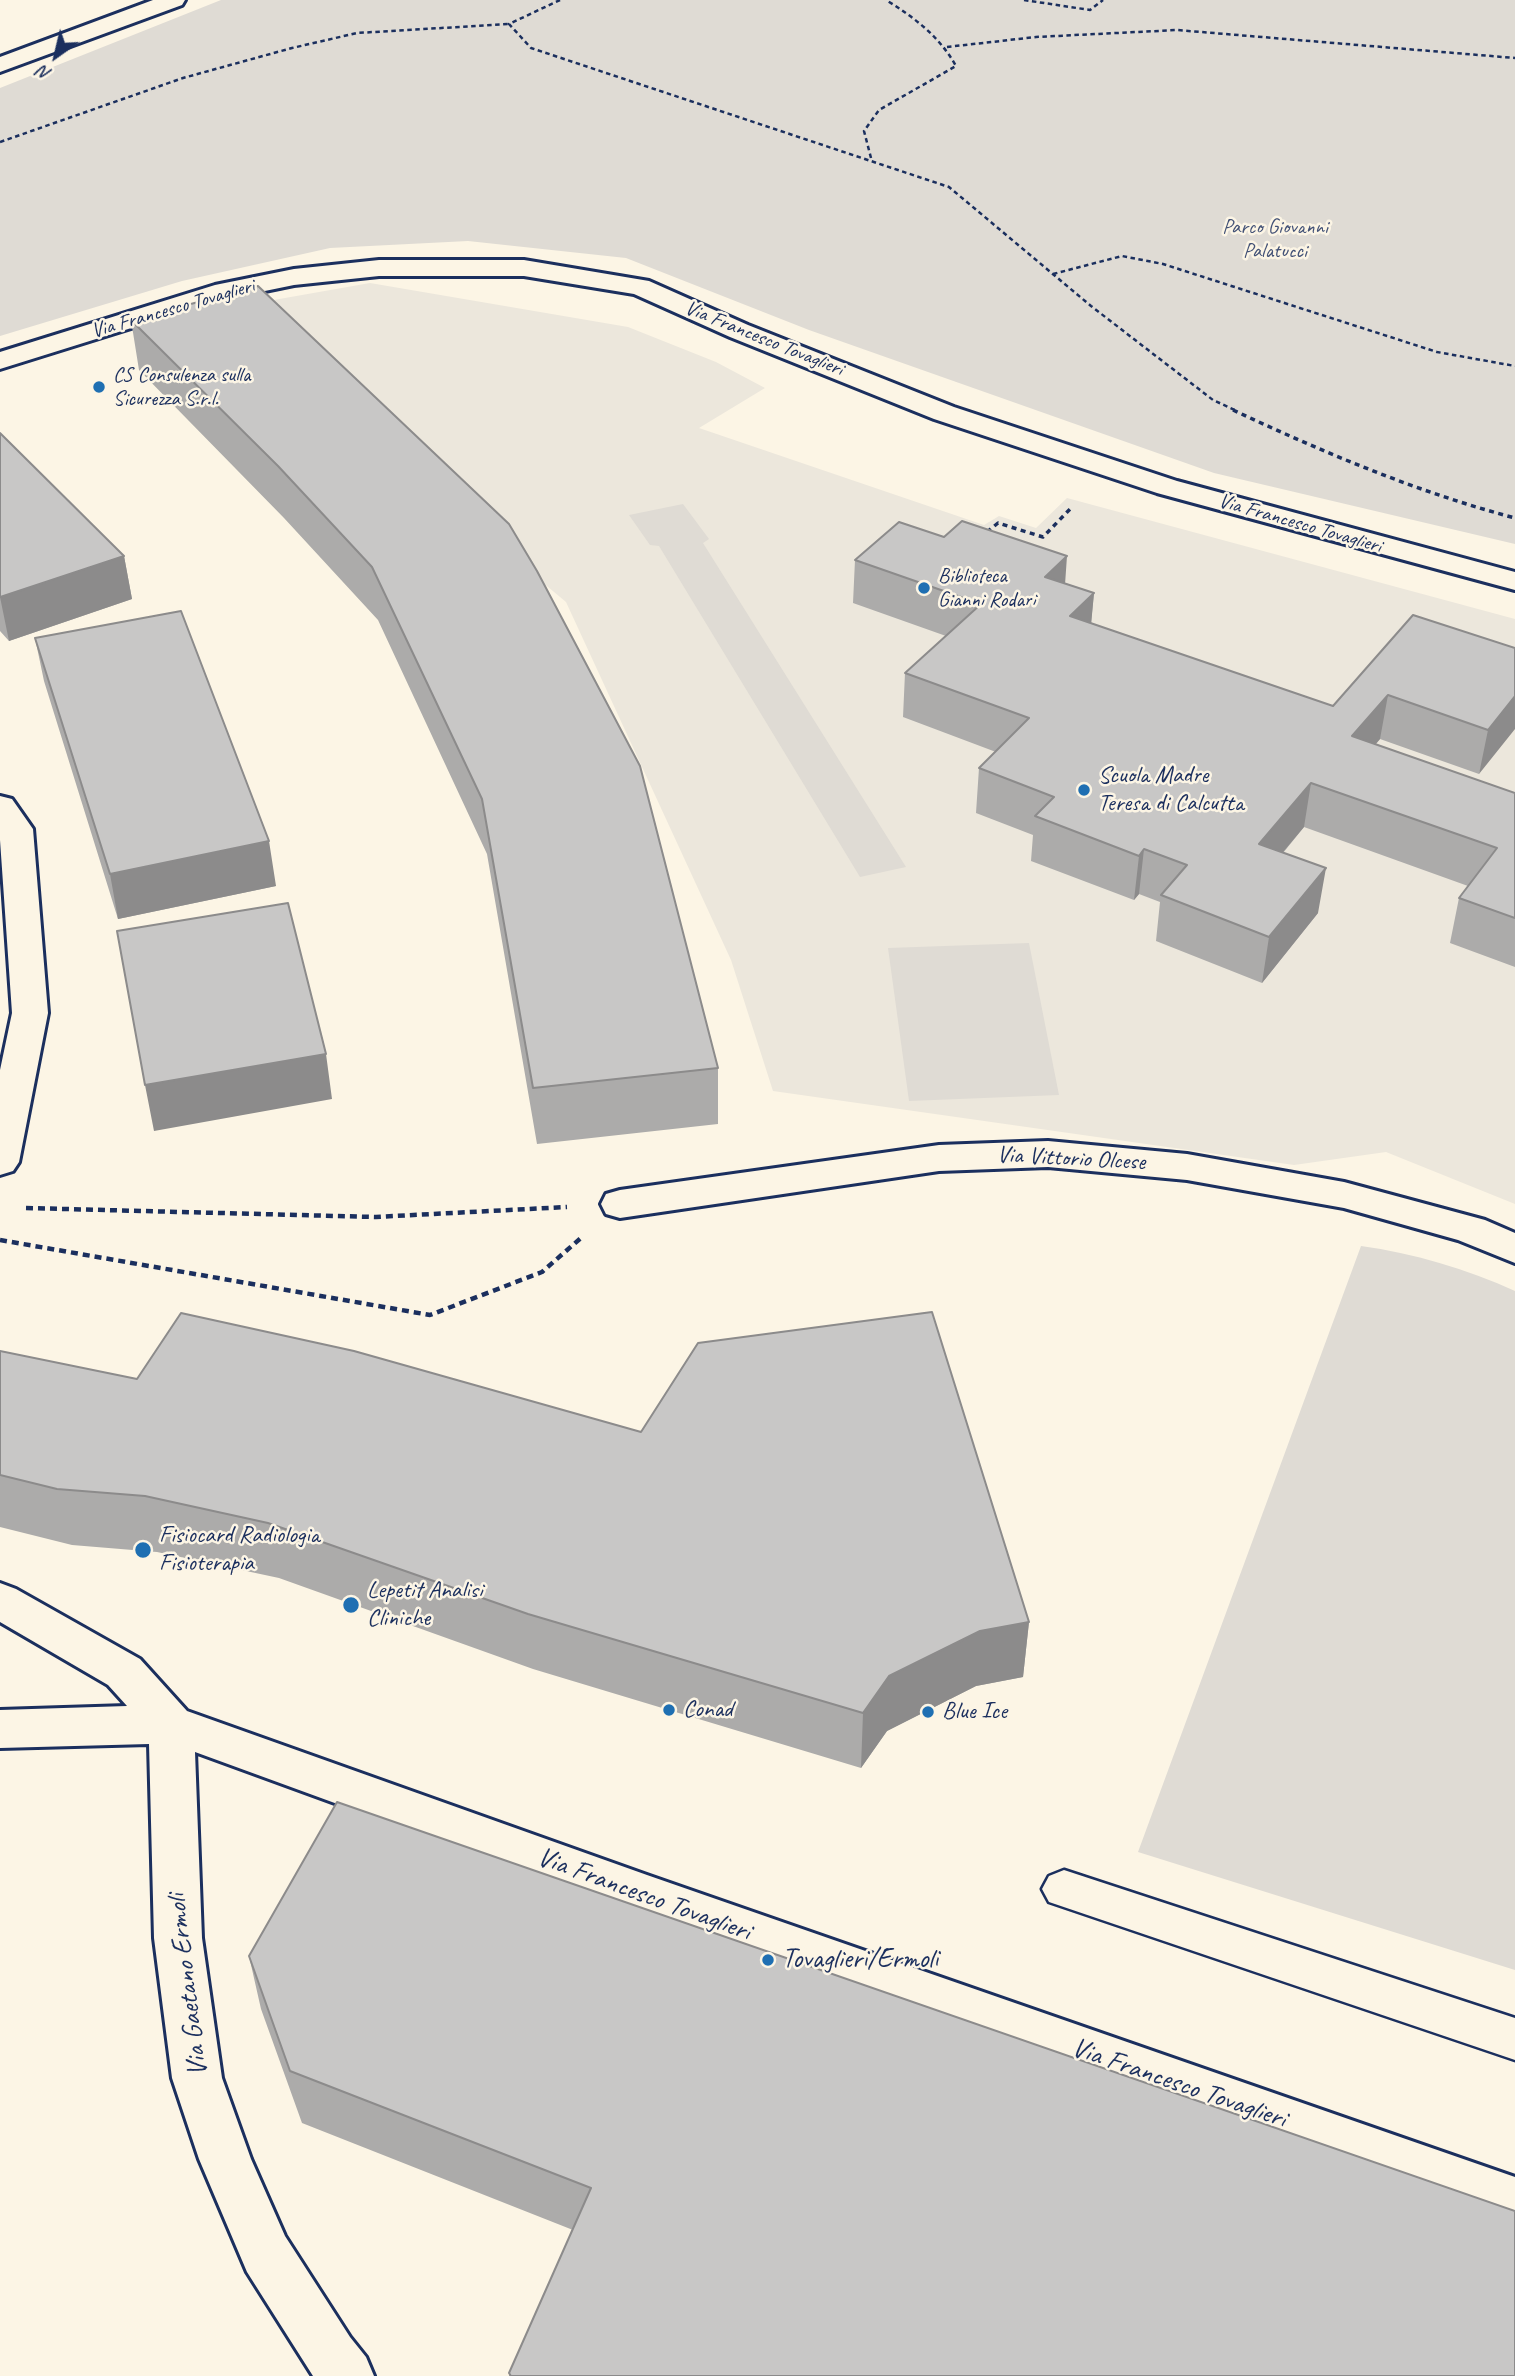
<!DOCTYPE html>
<style>
body{margin:0}
#map{position:relative;width:1515px;height:2376px;overflow:hidden;background:#fcf5e5;font-family:Caveat,sans-serif}
canvas{display:block}
.north{position:absolute;left:21px;top:21px;width:70px;height:70px;-webkit-text-stroke:5px #fcf5e5;paint-order:stroke;rotate:214deg;font-size:19px;font-weight:700;line-height:28px;text-align:center;color:#1b2f5e}
.north::after{content:'';display:block;margin:auto;width:24px;height:32px;background:#1b2f5e;clip-path:polygon(50% 0,100% 100%,50% 72%,0 100%)}
</style>
<div id="map">
<canvas width="1515" height="2376"></canvas>
<div class="north">N</div>
</div>
<script>
const c = document.querySelector('canvas').getContext('2d');
c.lineJoin = 'round';
function fill(path, color) { c.fillStyle = color; c.fill(path, 'evenodd'); }
function stroke(path, color, width, dash) { c.strokeStyle = color; c.lineWidth = width; c.lineCap = dash ? 'butt' : 'round'; c.setLineDash(dash || []); c.stroke(path); }
function drawText(font, color, halo, rows, align = 'center') {
  c.font = font + ' Caveat,sans-serif'; c.lineWidth = 5; c.setLineDash([]); c.textBaseline = 'middle'; c.strokeStyle = halo; c.fillStyle = color; for (const [text, x, y, turn = 0] of rows) {
    c.save(); c.translate(x, y); c.rotate((+turn || 0) * Math.PI / 180); c.textAlign = isNaN(turn) ? turn : align; if (halo) c.strokeText(text, 0, 0); c.fillText(text, 0, 0); c.restore();
  }
}
fill(new Path2D(`
 M370,283L628,327L716,362L765,388L699,428L984,525L999,516L1036,528L1067,498L1515,619V1204L1386,1152L1294,1165L773,1091L731,960L566,602L217,310Z`), '#ece7dc');
fill(new Path2D(`
 M221,0H1515V544L1214,473L809,330L626,258L468,241L330,248L182,281L0,336V88Z
 M683,504L709,539L703,543L906,867L860,877L659,546L650,545L629,515Z
 M1029,943L1059,1095L909,1101L888,948Z
 M1361,1246C1413,1253 1467,1269 1515,1291V1970L1138,1852Z`), '#dfdbd4');
const lane = new Path2D(`
 M1064,1870L1515,2018V2060L1049,1902L1042,1889L1049,1876Z`);
const street = new Path2D(`
 M379,260H524L649,281L748,325L954,407L1177,481L1515,572V590L1157,493L934,419L730,337L634,294L524,276H379L294,285L221,300L0,369V352L215,285L294,269Z
 M0,796L12,799L33,829L48,1013L19,1162L13,1171L0,1175V1070L12,1013L0,840Z
 M1048,1141L1187,1154L1344,1182L1485,1220L1515,1233V1263L1458,1240L1344,1208L1187,1180L1048,1167L939,1171L620,1218L606,1214L601,1204L606,1194L620,1190L939,1145Z
 M0,1583L16,1589L140,1659L187,1711L647,1875L1515,2177V2227L647,1917L195,1752L202,1938L222,2078L251,2159L285,2236L350,2337L366,2357L374,2376H313L247,2272L199,2159L172,2078L154,1938L149,1744L0,1748V1710L127,1706L108,1685L0,1622Z`);
const secondary = new Path2D(`
 M153,0H185L182,5L0,72V57Z`);
stroke(lane, '#1b2f5e', 5);
stroke(street, '#1b2f5e', 6);
stroke(secondary, '#1b2f5e', 6);
stroke(new Path2D(`
 M560,0L509,24L531,48L949,187L1091,306L1213,400L1237,411
 M1024,0L1090,10L1103,0
 M947,47L1036,37L1177,30L1515,58
 M0,142L183,78L292,48L357,33L509,24
 M871,158L864,131L879,110L956,66C939,36 915,18 886,0
 M1053,274L1122,256L1163,264L1437,352L1515,366`), '#1b2f5e', 2.5, [4.5, 3.5]);
stroke(new Path2D(`
 M1233,410C1325,453 1417,492 1515,518
 M987,532L998,523L1043,537L1073,506`), '#1b2f5e', 3.5, [5, 4.5]);
stroke(new Path2D(`
 M26,1208L376,1217L567,1207
 M0,1240L430,1315L542,1272L582,1237`), '#1b2f5e', 4.5, [7, 5]);
fill(lane, '#fcf5e5');
fill(street, '#fcf5e5');
fill(secondary, '#fcf5e5');
fill(new Path2D(`
 M258,286L718,1068V1124L537,1144L487,854L378,620L284,518L139,370L131,320Z
 M0,433L124,556L132,599L9,641L0,631Z
 M855,560L1065,583L1094,593L1091,623L1333,706L1515,648L1479,774L1380,739L1376,744L1515,793V967L1450,943L1459,898L1468,886L1304,827L1283,853L1318,913L1262,983L1156,941L1160,902L1139,894L1134,900L1031,861L1033,835L976,813L979,768L996,752L903,717L905,673L946,636L853,603Z
 M35,638L276,886L118,919L44,681Z
 M0,1351L1029,1622L1023,1677L976,1686L887,1731L861,1768L533,1669L279,1578L157,1552L72,1545L0,1527Z
 M249,1956L1515,2376H509V2373L573,2230L302,2123L261,2009Z`), '#acabaa');
fill(new Path2D(`
 M124,556L132,599L9,641L0,597Z
 M1067,556L1064,599L1045,577Z
 M1094,593L1090,636L1070,616Z
 M1388,695L1380,739L1344,780L1352,736Z
 M1515,696V729L1479,774L1488,730Z
 M1311,783L1304,827L1252,889L1259,844Z
 M269,841L276,886L118,919L110,874Z
 M1144,849L1139,894L1134,900L1139,856Z
 M1326,868L1318,913L1262,983L1269,937Z
 M326,1054L332,1099L154,1131L145,1085Z
 M1029,1622L1023,1677L976,1686L887,1731L861,1768L863,1713L889,1676L980,1631Z`), '#8c8b8b');
const building = new Path2D(`
 M258,286L509,524L537,571L640,766L718,1068L533,1088L482,799L372,567L278,466L131,320Z
 M0,433L124,556L0,597Z
 M962,521L1067,556L1045,577L1094,593L1070,616L1333,706L1413,615L1515,648V696L1488,730L1388,695L1352,736L1515,793V918L1459,898L1497,848L1311,783L1259,844L1326,868L1269,937L1161,895L1187,865L1144,849L1139,856L1035,816L1054,797L979,768L1029,718L905,673L981,604L855,560L899,522L944,537Z
 M181,611L269,841L110,874L35,638Z
 M288,903L326,1054L145,1085L117,931Z
 M932,1312L1029,1622L980,1631L889,1676L863,1713L528,1614L268,1523L145,1496L57,1489L0,1475V1351L137,1379L181,1313L354,1351L641,1432L698,1343Z
 M337,1802L1515,2211V2376H511L509,2373L591,2188L290,2071L249,1956Z`);
fill(building, '#c8c7c6');
stroke(building, '#8c8b8b', 2);
for (const [x, y, r, color] of [
 [99,387,7,"#1f6fb2"],
 [924,588,7,"#1f6fb2"],
 [1084,790,7,"#1f6fb2"],
 [143,1550,9,"#1f6fb2"],
 [351,1605,9,"#1f6fb2"],
 [669,1710,7,"#1f6fb2"],
 [928,1712,7,"#1f6fb2"],
 [768,1960,7,"#1f6fb2"]
]) { const dot = new Path2D(); dot.arc(x, y, r, 0, 2 * Math.PI); c.fillStyle = color; c.fill(dot); stroke(dot, '#fcf5e5', 2.5); }
drawText('21px', '#425176', '#fcf5e5', [
 ["Parco Giovanni",1275,227],
 ["Palatucci",1275,251]
]);
drawText('21px', '#1b2f5e', '#fcf5e5', [
 ["Via Francesco Tovaglieri",173,309,-16],
 ["Via Francesco Tovaglieri",764,339,22],
 ["Via Francesco Tovaglieri",1300,524,16]
]);
drawText('21px', '#1b2f5e', '#fcf5e5', [
 ["CS Consulenza sulla",113,375],
 ["Sicurezza S.r.l.",113,399],
 ["Biblioteca",938,576],
 ["Gianni Rodari",938,600]
], 'left');
drawText('24px', '#1b2f5e', '#fcf5e5', [
 ["Scuola Madre",1098,776],
 ["Teresa di Calcutta",1098,804],
 ["Fisiocard Radiologia",159,1536],
 ["Fisioterapia",159,1564],
 ["Lepetit Analisi",367,1591],
 ["Cliniche",367,1619],
 ["Conad",683,1710],
 ["Blue Ice",942,1712]
], 'left');
drawText('24px', '#1b2f5e', '#fcf5e5', [
 ["Via Vittorio Olcese",1071,1159,3]
]);
drawText('28px', '#1b2f5e', '#fcf5e5', [
 ["Via Francesco Tovaglieri",644,1895,20],
 ["Via Gaetano Ermoli",188,1985,-97],
 ["Via Francesco Tovaglieri",1179,2084,19]
]);
drawText('28px', '#1b2f5e', '#fcf5e5', [
 ["Tovaglieri/Ermoli",782,1960]
], 'left');
</script>
